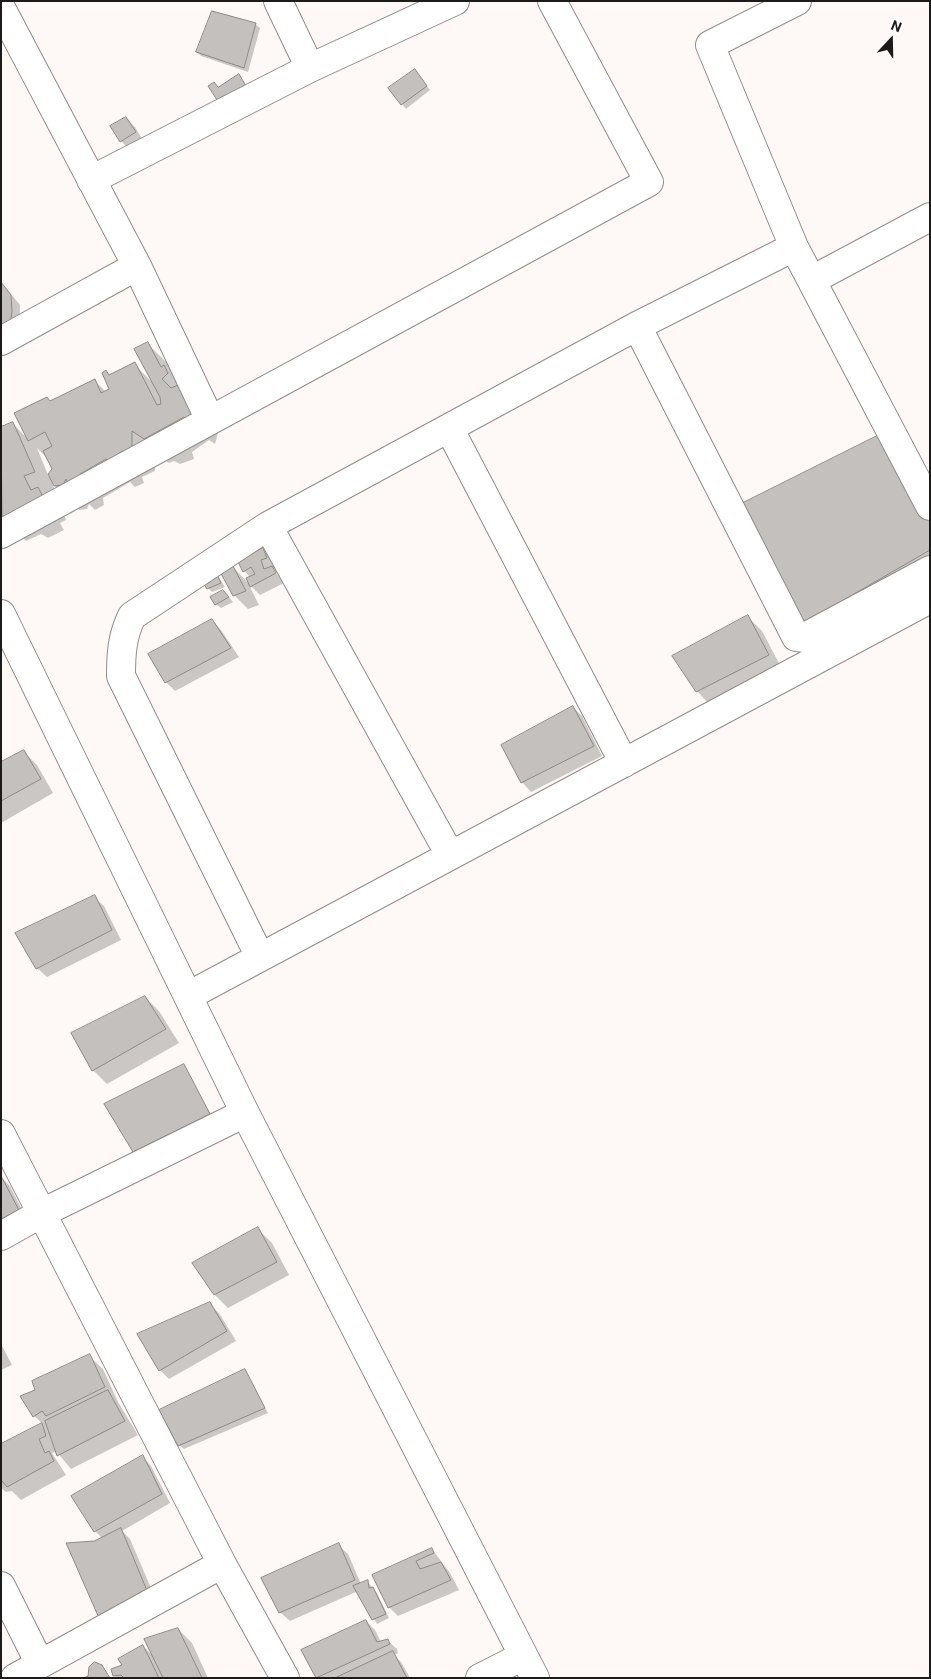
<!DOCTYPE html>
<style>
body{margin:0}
#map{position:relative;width:931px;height:1679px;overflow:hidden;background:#fef9f6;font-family:Roboto,sans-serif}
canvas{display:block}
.frame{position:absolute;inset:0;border:2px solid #1d1b1a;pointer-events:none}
.north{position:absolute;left:866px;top:15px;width:50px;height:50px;-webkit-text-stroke:4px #fff;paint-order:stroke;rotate:21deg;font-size:14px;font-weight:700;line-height:20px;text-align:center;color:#1d1b1a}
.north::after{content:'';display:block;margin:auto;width:18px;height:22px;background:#1d1b1a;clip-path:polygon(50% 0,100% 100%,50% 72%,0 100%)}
</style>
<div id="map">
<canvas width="931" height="1679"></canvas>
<div class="frame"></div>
<div class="north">N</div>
</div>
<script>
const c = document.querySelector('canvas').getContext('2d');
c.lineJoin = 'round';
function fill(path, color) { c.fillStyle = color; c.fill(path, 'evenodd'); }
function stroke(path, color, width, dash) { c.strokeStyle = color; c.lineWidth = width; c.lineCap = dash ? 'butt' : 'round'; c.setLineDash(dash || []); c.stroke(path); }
fill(new Path2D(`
 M255,24L260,28L248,72L201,56L197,52Z
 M415,70L430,90L406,109L390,88Z
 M126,118L135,127L144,142L130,150L121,141Z
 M1,282L20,305L19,336L1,344Z
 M147,343L171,367L218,433L215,444L209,440L192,452L194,459L180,464L174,461L169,463L156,454L155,471L142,477L144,483L135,487L130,482L103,498L104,505L95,510L89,504L87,509L79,510L52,483L66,520L60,523L64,530L48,538L41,534L26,541L1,514V428L12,423L27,438L50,402L94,380L106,392L111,389L106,372L110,376L134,364L152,382ZM37,448L50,461L54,469L48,475Z
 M742,504L930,511V565L814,632Z
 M263,550L272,559L275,568L273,569L284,583L260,595L248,583L259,605L248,609L234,595L233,567L250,585V577L244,571Z
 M217,575L225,587L212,592L208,588Z
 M228,596L233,602L221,608L216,604Z
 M748,617L762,631L782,669L710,705L697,691Z
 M212,620L221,630L239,657L175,691L166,682Z
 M573,707L582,716L602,756L531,792L522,782Z
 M24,752L37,765L53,793L1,823V764Z
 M94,897L104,906L121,940L47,977L37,968Z
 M145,997L159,1011L179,1043L107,1084L93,1070Z
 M183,1066L213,1118L138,1156L134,1151Z
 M1,1177L10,1186L27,1220L1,1233Z
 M258,1229L272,1243L289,1275L228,1308L215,1295Z
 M209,1304L219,1313L236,1341L169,1379L160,1370Z
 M1,1344L12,1365L1,1370Z
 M89,1356L103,1369L118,1402L138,1435L71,1469L56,1451L52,1453L66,1475L21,1500L12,1491L6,1492L1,1488V1445L43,1424L34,1416L36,1391Z
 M245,1371L268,1413L184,1449L179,1445Z
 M142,1456L151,1466L170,1503L122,1531L130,1539L157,1602L94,1542L102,1538L95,1531Z
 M338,1545L348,1554L361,1584L367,1581L377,1593L389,1618L377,1624L358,1591L290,1621L280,1612Z
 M432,1549L450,1573L459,1590L398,1616L389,1607L373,1576Z
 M366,1621L375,1630L381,1642L387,1640L397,1649L398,1653L394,1655L401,1662L410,1678H317Z
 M178,1629L192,1643L208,1678H117L114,1675L143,1646L155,1658Z`), '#0003');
const building = new Path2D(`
 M212,11L256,23L244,68L196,52Z
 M415,69L427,86L401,105L388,88Z
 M239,74L246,86L219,103L208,86L214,82L218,87Z
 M126,117L136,132L120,142L110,126Z
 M1,282L11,295L12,311L10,326L1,331Z
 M148,342L161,367L164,365L168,373L162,379L171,388L185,382L195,408L191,422L184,417L144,439L132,431V447L119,453L121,459L110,464L106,459L80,474L81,481L70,487L66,479L63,485L54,486L48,474L52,469L43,451L52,446L45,432L28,441L14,413L47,397L50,401L95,379L101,393L109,389L102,373L106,370L109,375L135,362L157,405L161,404L160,397L134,349Z
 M13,422L35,472L24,476L31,490L38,487L43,497L2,518L1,427Z
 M887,431L930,519V550L804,623L741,504Z
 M263,548L267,558L261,560L264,569L272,566L276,573L250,587L246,578L255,574L251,567L243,572L238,562Z
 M233,566L246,591L233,596L219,570Z
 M217,574L221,583L207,589L201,580Z
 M223,590L229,597L215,605L210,597Z
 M748,615L769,655L696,692L672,656Z
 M212,619L231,648L165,683L148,654Z
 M573,706L594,746L521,783L501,745Z
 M24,750L41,779L1,801V762Z
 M95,895L112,930L36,969L15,933Z
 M145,996L166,1029L92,1071L71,1033Z
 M184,1064L210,1114L133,1152L104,1104Z
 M1,1176L19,1210L1,1219Z
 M258,1227L277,1262L214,1295L192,1263Z
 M210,1302L227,1331L159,1371L137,1334Z
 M90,1354L105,1387L46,1416L42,1411L33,1417L20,1396L35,1390L32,1381Z
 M245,1369L265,1408L178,1446L159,1410Z
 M108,1390L125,1421L57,1456L45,1421Z
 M42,1423L46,1436L39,1439L45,1453L49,1451L54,1461L7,1487L1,1480V1444Z
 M143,1455L162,1494L94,1532L71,1496Z
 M121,1528L148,1593L99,1618L66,1543L94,1541Z
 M339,1543L355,1580L279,1613L261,1578Z
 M432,1548L434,1553L416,1561L420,1569L441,1562L451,1580L388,1608L372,1575Z
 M368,1580L369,1588L373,1587L386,1614L372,1620L353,1586Z
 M366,1620L377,1642L388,1639L390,1644L316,1678L301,1650Z
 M178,1628L202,1678H163L144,1639Z
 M143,1645L159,1678H124L121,1675L113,1676L111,1669L122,1665L118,1659Z
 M393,1651L407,1678H335Z
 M95,1662L102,1665L110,1678H84L88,1676L89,1667Z`);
fill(building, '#c4c0bd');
stroke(building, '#8d8986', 1);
const minor = new Path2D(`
 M278,1L310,68
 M1,8L137,266L210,420
 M91,180L310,68L455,1
 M794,247L710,45L797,1
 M812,280L930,217
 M637,326L796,637L803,638L930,570
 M1,341L137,266
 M449,428L624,763
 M1,534L649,182L552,1
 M1,614L245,1113L535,1678
 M450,855L268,526L637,326L794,247L930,506
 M260,957L121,676C121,654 122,636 132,616L268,526
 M188,996L930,599
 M1,1134L222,1564L285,1678
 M1,1236L42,1213L245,1113
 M1,1586L40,1664
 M15,1678L222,1564
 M480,1678L523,1656`);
stroke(minor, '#908c89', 30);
stroke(minor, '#fff', 28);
</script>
